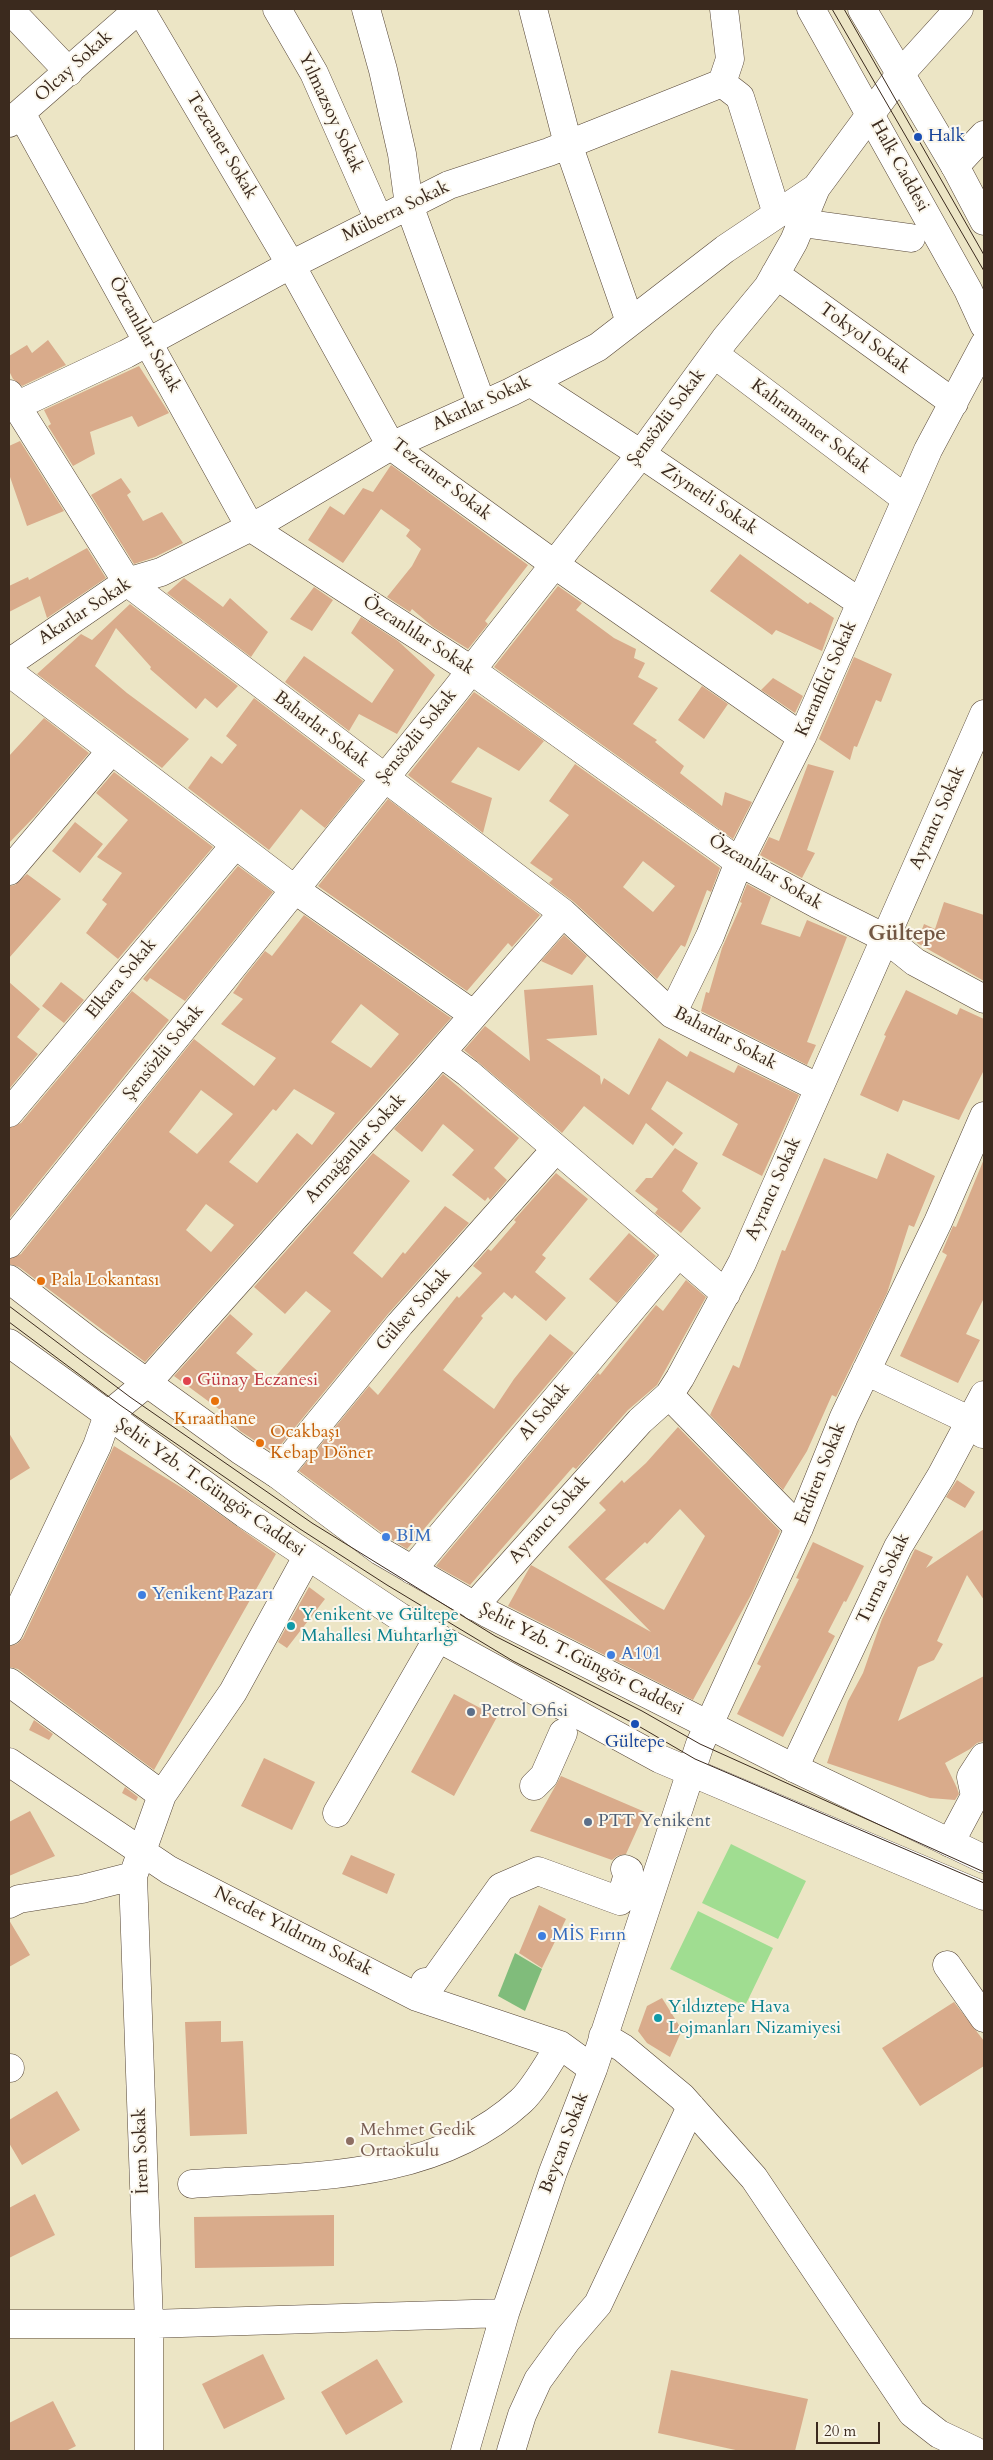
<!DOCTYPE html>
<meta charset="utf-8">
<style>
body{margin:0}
#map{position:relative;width:993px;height:2460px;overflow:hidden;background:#ece5c5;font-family:Cardo,serif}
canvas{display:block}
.frame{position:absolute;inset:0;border:10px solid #3b2a1e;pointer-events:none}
.scale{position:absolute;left:816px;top:2422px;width:64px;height:22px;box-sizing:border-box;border:2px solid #3b2a1e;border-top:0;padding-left:6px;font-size:15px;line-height:18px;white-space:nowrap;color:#3b2a1e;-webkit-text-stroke:4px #fbf7ec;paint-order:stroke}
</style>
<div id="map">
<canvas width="993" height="2460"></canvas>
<div class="frame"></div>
<div class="scale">20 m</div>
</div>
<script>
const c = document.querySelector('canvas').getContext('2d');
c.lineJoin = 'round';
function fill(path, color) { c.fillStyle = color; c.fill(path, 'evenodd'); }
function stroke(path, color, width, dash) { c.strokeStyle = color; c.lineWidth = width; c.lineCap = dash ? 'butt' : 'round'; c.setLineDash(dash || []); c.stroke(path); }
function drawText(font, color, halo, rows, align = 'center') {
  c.font = font + ' Cardo,serif'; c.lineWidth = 4; c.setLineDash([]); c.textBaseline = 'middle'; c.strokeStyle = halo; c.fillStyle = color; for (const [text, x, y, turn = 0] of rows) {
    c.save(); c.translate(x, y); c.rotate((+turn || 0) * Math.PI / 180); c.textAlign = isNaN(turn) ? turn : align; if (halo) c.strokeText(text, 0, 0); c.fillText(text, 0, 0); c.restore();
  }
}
fill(new Path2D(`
 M731,1844L806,1881L778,1939L702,1903Z
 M698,1911L773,1948L745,2006L670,1969Z`), '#a0dd91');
fill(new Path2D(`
 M515,1953L542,1969L525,2011L498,1996Z`), '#80bc7b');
fill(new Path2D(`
 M48,340L66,365L22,386L13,379L9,371V356L27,345L32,353Z
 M139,366L169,413L138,427L132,416L90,432L95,454L73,466L48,426L51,424L44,410Z
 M20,441L64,511L27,526L9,474V446Z
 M391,465L528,565L485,621L488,624L468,649L433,627L412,609L410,612L387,597L412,566L421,549L406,536L410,530L381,509L343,563L308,540L330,506L344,515L363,488L373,492Z
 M121,478L131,492L127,495L143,521L162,512L183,543L155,557L134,564L91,495Z
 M87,548L106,578L47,618L40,596L9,612V586L28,577L29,580Z
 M740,554L808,604L810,602L834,618L822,651L776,630L772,635L710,591Z
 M184,578L223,607L230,598L268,632L251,657L167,593Z
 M558,586L582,603L576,610L614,638L636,649L634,658L645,663L638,677L658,688L633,724L657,740L655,742L684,766L680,773L722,806L725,792L752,802L733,839L494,667Z
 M314,587L333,600L312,631L290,619Z
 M130,604L238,686L217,708L205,698L196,709L150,669L151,667L116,628L95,666L127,693L189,739L162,768L37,674L81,634L92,640Z
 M361,617L398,641L435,675L397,734L359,714L349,731L285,682L304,656L372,703L394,670L351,633Z
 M854,657L892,674L881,702L876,700L857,747L854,746L850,760L819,739Z
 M773,678L803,696L795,713L761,690Z
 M702,686L728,704L704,739L678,720Z
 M474,692L544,741L519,771L478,747L451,782L492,798L483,833L408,775Z
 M254,698L363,781L325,828L301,809L269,850L188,788L211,756L222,764L237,745L226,736Z
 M44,718L89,753L35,816L9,843V756Z
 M575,764L720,868L711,892L707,890L685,947L681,945L657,979L574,902L549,883L553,879L530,863L569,815L549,801ZM643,861L675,886L653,912L623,887Z
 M808,764L834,771L807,850L815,853L802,878L760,855L769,837L779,841Z
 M114,772L213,847L118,959L86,933L107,904L102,900L122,873L97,857L128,820L96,793Z
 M388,799L540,915L512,947L508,943L467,991L318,886Z
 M75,822L103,844L80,873L52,851Z
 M238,866L273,892L185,1001L150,978L147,982L143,979Z
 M27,874L61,899L9,958V886L15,885Z
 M747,884L771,897L761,924L800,937L807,920L847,937L807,1042L816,1045L807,1065L701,1011L706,992L709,993L722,948L742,903L740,902Z
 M944,902L984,915V981L917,943L924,924L935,929Z
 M304,915L451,1018L145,1362L19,1267L9,1264V1259L21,1254L194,1039L254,1086L276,1058L221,1024L243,999L233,993L245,976L265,951L272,956ZM361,1004L399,1034L371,1068L331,1042ZM294,1089L335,1113L312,1145L297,1133L257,1183L229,1162L273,1109L276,1111ZM201,1090L233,1114L197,1154L169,1132ZM206,1204L234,1225L211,1252L186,1230Z
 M564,935L587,956L572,975L541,961Z
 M9,982L40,1009L17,1037L38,1054L9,1089Z
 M61,982L84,1000L64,1023L42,1006Z
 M593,985L597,1035L546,1039L600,1076L601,1085L604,1078L629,1095L659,1038L687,1057L690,1051L734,1073L738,1065L799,1095L762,1176L722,1155L738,1124L667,1081L651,1109L683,1133L673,1146L646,1123L633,1145L584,1106L562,1133L464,1050L485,1026L530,1061L524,990Z
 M906,990L957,1015L960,1008L984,1019V1070L959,1120L903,1100L898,1112L860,1095L886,1036L884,1035Z
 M132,991L169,1020L9,1219V1128L21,1123Z
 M443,1074L519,1138L494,1168L507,1180L490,1200L488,1197L485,1201L452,1175L474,1150L443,1124L422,1152L394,1129Z
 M675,1148L698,1163L682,1191L701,1208L681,1233L655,1213L658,1209L635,1191L646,1178H652Z
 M373,1153L410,1181L353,1253L382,1278L403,1252L405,1254L445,1206L469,1223L388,1314L274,1453L240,1431L223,1412L174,1376L230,1314L253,1334L236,1353L271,1382L331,1311L306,1291L285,1314L254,1287Z
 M887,1153L935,1176L914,1227L909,1225L887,1293L836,1397L832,1395L807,1451L783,1490L710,1415L733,1365L739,1368L782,1250L785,1251L824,1158L877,1179Z
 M984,1159V1298L966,1334L980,1340L958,1383L900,1356L947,1255L942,1252L953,1226L956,1227Z
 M556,1173L588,1199L542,1255L546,1258L535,1272L566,1298L546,1321L515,1295L512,1299L504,1292L481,1316L483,1318L443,1370L494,1409L514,1379L550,1334L574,1353L407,1549L389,1538L299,1471L369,1386L378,1395L457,1296L459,1298L482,1273L473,1266L488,1249L491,1251L516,1222L514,1220Z
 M629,1233L656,1256L617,1303L589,1279Z
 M686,1280L706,1297L657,1385L628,1410L576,1469L573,1467L470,1585L436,1566L598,1373L600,1375L656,1305L663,1311Z
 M678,1427L780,1531L752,1593L693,1700L508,1606L531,1565L651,1632L568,1547L606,1510L599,1503L622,1480L624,1483L646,1463ZM680,1509L705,1536L664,1610L605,1579L645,1542L647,1544Z
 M9,1433L30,1468L9,1481Z
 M114,1446L187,1491L276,1554L154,1770L18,1669L9,1667V1646L17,1644L23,1638Z
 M957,1480L975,1492L965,1508L946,1497Z
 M984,1529V1600L967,1575L937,1641L943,1644L934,1660L918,1667L898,1721L984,1676V1741L977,1743L970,1749L945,1763L957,1788L959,1794L955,1800L930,1798L827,1763L848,1701L863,1673L882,1619L915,1549L933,1557L926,1568Z
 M813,1542L864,1566L846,1602L844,1601L828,1632L835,1636L783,1737L737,1714L761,1666L757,1664L799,1579L796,1578Z
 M309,1587L325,1599L287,1648L278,1642Z
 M454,1694L497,1717L454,1796L411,1772Z
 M34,1720L53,1734L49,1740L29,1730Z
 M264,1758L315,1782L292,1830L241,1806Z
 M561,1776L645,1812L626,1854L617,1856L612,1860L530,1831Z
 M125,1787L138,1797L136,1801L122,1793Z
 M30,1811L55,1856L9,1876V1822Z
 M351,1855L395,1874L387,1894L342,1874Z
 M539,1905L566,1919L542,1968L519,1953Z
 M9,1920L30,1955L9,1967Z
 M662,1998L682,2030L670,2057L647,2043L638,2031L647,2006Z
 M954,2002L984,2041V2066L920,2106L882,2048Z
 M221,2021V2042L243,2041L247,2134L190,2136L185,2022Z
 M57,2091L80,2130L22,2165L9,2143V2120Z
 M35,2194L55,2235L9,2258V2208Z
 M334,2215V2266L195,2268L194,2217Z
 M263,2354L285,2399L224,2429L202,2384Z
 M377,2359L403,2402L346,2435L321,2392Z
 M671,2370L808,2399L795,2451H740L658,2433Z
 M53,2401L76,2446L66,2451H9V2423Z`), '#d9ab8b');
const minor = new Path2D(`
 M9,9L69,72
 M140,9L291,265L391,446L554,564L802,737
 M277,9L314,73L379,220
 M366,9L383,70L402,154L409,205L482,405
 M533,9L568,144L630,322
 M722,83L740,97L777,214
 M21,113L250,527L471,670L739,862L817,904L885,938L915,962L984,999
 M9,123L139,9
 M955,166L984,135
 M802,223L911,238
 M775,274L954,403
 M714,354L906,499
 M530,382L641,454L861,603
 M9,394L127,582L563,913L672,1014L819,1088
 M16,406L126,354L279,271L449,185L549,152L722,83L730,59L724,9
 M9,663L127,582L161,572L267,519L391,446L511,392L598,347L725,249L816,188L901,73L959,9
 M9,672L294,889L474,1015
 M9,871L111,751
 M672,1014L710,936L739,862L802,737L928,450L984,345
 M441,1053L468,1073L726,1294
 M9,1113L235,845
 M9,1244L455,691L641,454L725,339L768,287L794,241L816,188
 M866,1371L971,1421L983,1434
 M669,1395L799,1528
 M277,1474L400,1324L555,1150
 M412,1570L678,1254
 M474,1606L640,1421L669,1395L680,1378L742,1263L984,714
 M9,1631L97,1446L108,1415L147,1383L418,1079L563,913
 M9,1682L162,1795
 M9,1762L169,1870L417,1997L560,2045L593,2069
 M794,1768L898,1547L941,1476L984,1395
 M534,1786L544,1776L563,1733
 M975,1796L971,1777L984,1757
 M337,1813L438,1638
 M950,1843L975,1796
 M9,1904L19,1899L82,1889L133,1876
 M947,1965L984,2018
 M425,1982L431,1985L501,1887L538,1871L620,1901L629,1871L625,1869
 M603,2036L623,2048L682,2097L754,2178L912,2413L939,2434L975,2451
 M9,2068H10
 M192,2184C303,2176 433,2182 521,2101C535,2088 549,2062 560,2045
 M9,2324H149L505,2313
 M149,2451V2324L133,1876L162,1795L233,1692L307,1557
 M465,2451L505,2313L553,2172L593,2069L700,1744L799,1528L844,1417L938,1222L984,1116
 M511,2451L522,2415L538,2380L567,2340L598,2304L691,2107`);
const major = new Path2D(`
 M811,9L968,290L984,325
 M862,9L955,166L984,221
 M9,1279L92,1343L240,1450L277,1474L380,1551L487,1613L794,1768L984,1859
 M9,1343L245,1514L400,1617L660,1759L984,1896`);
stroke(minor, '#564637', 29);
stroke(major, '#564637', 29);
stroke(minor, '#fff', 28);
stroke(major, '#fff', 28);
stroke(new Path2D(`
 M832,9L984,271
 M844,9L984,255
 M9,1306L130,1397L312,1523L495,1636L642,1711L700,1744L984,1872
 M9,1322L120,1405L300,1529L387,1585L513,1661L635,1724L695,1759L984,1883`), '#3b2a1e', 1);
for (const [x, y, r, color] of [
 [918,137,5,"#1a4fb4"],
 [41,1281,5,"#e8710a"],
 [187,1381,5,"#e0444e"],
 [215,1401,5,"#e8710a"],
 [260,1443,5,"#e8710a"],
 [386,1537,5,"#3f7fe0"],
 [142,1595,5,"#3f7fe0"],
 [291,1626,5,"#0f9aa8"],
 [611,1655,5,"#3f7fe0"],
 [471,1712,5,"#5c6f8a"],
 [635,1724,5,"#1a4fb4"],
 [588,1822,5,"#5c6f8a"],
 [542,1936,5,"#3f7fe0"],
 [658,2018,5,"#0f9aa8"],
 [350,2141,5,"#8d6e63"]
]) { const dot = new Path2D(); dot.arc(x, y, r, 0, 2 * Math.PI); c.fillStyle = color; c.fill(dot); stroke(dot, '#fbf7ec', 2); }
drawText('18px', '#3b2a1e', '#fbf7ec', [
 ["Olcay Sokak",74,67,-42],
 ["Yılmazsoy Sokak",330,113,65],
 ["Tezcaner Sokak",221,146,59],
 ["Halk Caddesi",899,166,61],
 ["Müberra Sokak",396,212,-26],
 ["Özcanlılar Sokak",144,335,61],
 ["Tokyol Sokak",864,339,36],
 ["Akarlar Sokak",482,404,-25],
 ["Şensözlü Sokak",667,418,-53],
 ["Kahramaner Sokak",810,427,37],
 ["Tezcaner Sokak",441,480,38],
 ["Ziynetli Sokak",709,500,34],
 ["Akarlar Sokak",85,612,-33],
 ["Özcanlılar Sokak",418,636,33],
 ["Karanfilci Sokak",827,679,-66],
 ["Baharlar Sokak",321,730,37],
 ["Şensözlü Sokak",417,737,-51],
 ["Ayrancı Sokak",938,818,-66],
 ["Özcanlılar Sokak",765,873,31],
 ["Elkara Sokak",122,979,-50],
 ["Baharlar Sokak",725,1039,28],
 ["Şensözlü Sokak",164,1053,-51],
 ["Armağanlar Sokak",356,1149,-48],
 ["Ayrancı Sokak",774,1189,-66],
 ["Gülsev Sokak",414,1310,-49],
 ["Al Sokak",545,1412,-50],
 ["Erdiren Sokak",821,1474,-68],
 ["Şehit Yzb. T.Güngör Caddesi",210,1488,35],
 ["Ayrancı Sokak",550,1520,-48],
 ["Turna Sokak",884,1579,-64],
 ["Şehit Yzb. T.Güngör Caddesi",581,1660,27],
 ["Necdet Yıldırım Sokak",293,1932,27],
 ["Beycan Sokak",565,2143,-69],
 ["İrem Sokak",142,2151,-92]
]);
drawText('18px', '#164399', '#fbf7ec', [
 ["Halk",928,137],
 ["Gültepe",635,1743,"center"]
], 'left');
drawText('18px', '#c56008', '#fbf7ec', [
 ["Pala Lokantası",51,1281],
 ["Kıraathane",215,1420,"center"],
 ["Ocakbaşı",270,1433],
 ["Kebap Döner",270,1454]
], 'left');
drawText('18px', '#be3a42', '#fbf7ec', [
 ["Günay Eczanesi",197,1381]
], 'left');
drawText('18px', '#366cbe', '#fbf7ec', [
 ["BİM",396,1537],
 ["Yenikent Pazarı",152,1595],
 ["A101",621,1655],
 ["MİS Fırın",552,1936]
], 'left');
drawText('18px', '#0d838f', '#fbf7ec', [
 ["Yenikent ve Gültepe",301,1616],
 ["Mahallesi Muhtarlığı",301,1637],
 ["Yıldıztepe Hava",668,2008],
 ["Lojmanları Nizamiyesi",668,2029]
], 'left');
drawText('18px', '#4e5e75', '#fbf7ec', [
 ["Petrol Ofisi",481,1712],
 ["PTT Yenikent",598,1822]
], 'left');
drawText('18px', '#785e54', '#fbf7ec', [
 ["Mehmet Gedik",360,2131],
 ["Ortaokulu",360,2152]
], 'left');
drawText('bold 22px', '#725744', '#fbf7ec', [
 ["Gültepe",907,935]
]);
</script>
